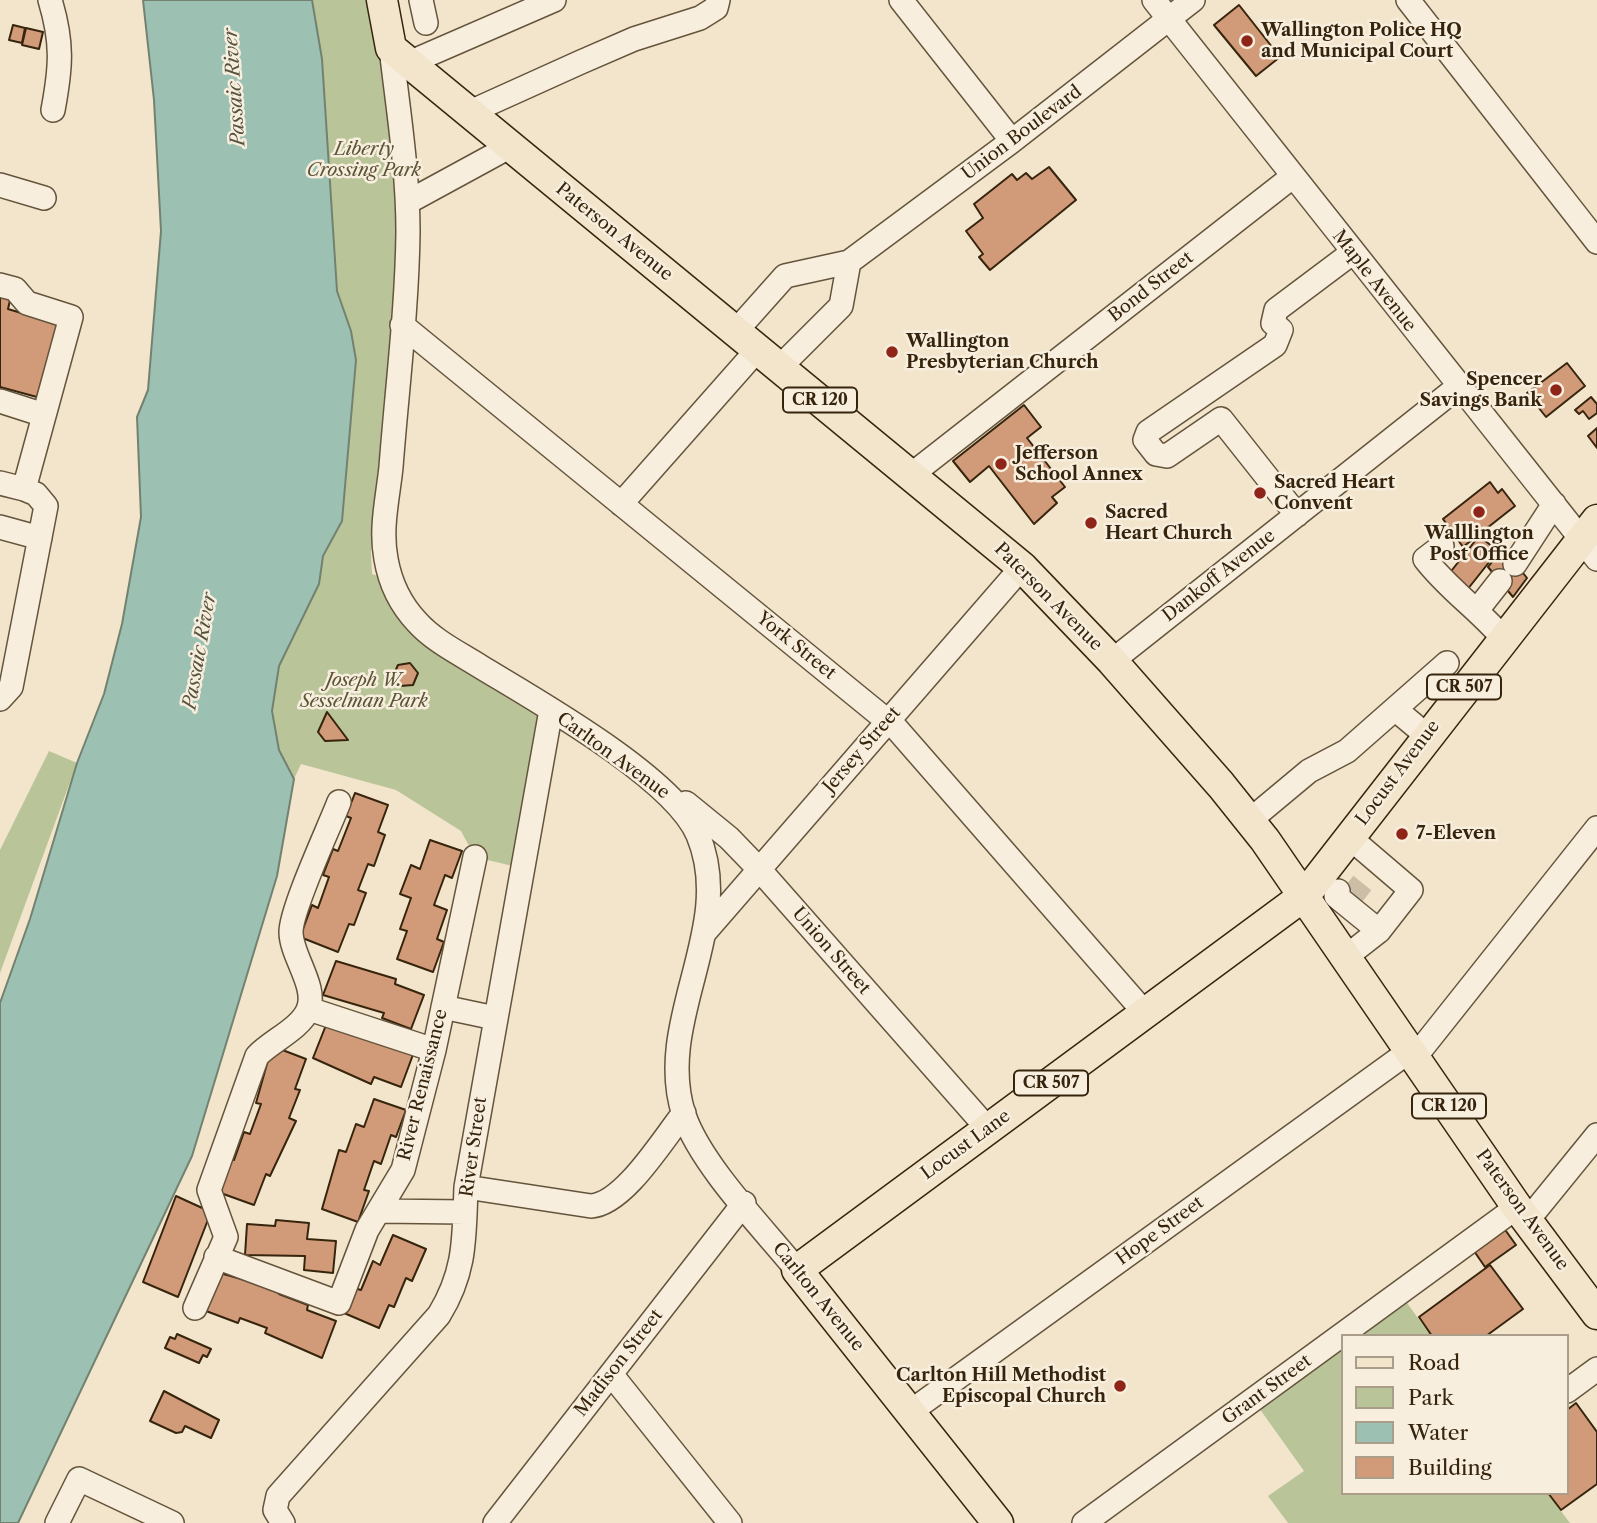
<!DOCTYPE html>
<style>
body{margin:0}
#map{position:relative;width:1597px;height:1523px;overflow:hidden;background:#f2e5cc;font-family:"Libre Caslon Text",serif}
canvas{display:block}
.legend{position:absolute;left:1341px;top:1334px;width:228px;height:161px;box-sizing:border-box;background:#f7eede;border:2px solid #aa9d8a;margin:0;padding:9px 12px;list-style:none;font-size:21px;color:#36240c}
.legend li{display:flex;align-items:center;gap:14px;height:35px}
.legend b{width:35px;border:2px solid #aa9d8a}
</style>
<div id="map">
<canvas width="1597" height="1523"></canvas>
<ul class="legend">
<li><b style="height:9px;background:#f2e5cc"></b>Road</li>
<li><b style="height:19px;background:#b9c599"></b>Park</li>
<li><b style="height:19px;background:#9cc0b2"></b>Water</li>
<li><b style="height:19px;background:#d19b79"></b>Building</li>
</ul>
</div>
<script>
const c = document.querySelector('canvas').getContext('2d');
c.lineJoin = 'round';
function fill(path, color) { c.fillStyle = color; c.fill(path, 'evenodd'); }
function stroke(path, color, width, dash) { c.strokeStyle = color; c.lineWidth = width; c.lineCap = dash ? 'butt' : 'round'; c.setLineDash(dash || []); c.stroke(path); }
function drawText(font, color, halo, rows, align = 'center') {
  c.font = font + ' "Libre Caslon Text",serif'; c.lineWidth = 5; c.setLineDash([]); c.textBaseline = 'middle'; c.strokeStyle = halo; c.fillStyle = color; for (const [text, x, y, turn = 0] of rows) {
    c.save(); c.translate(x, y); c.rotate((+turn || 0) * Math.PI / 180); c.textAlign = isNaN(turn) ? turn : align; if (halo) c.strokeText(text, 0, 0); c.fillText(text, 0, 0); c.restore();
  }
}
fill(new Path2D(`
 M312,0H369L400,147L396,330L384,400L371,552L372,574L392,581L402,602L551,710L521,868L475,857L461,831L396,790L301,764L294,779L279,750L272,711L279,666L319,584L323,556L342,521L351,331L337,292L322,59Z
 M49,751L77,763L0,973V850Z
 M1407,1303L1431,1336H1361Z
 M1343,1348V1493H1547L1570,1523H1288L1268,1496L1304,1471L1259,1408Z`), '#b9c599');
const water = new Path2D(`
 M143,0H312L322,59L337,291L351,331L356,360L342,521L323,556L319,584L279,666L272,711L279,750L294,779L277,876L192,1156L18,1523H0V1003L30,919L77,763L104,694L122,624L141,517L137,417L148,390L161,231L154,100Z`);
fill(water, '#9cc0b2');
stroke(water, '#738270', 2);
const building = new Path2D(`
 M1239,5L1280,57L1256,76L1214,25Z
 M13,25L25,28L22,43L9,40Z
 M26,28L43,32L39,49L22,45Z
 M1049,167L1076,200L990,270L979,257L983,254L966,231L983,218L974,204L1012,174L1017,180L1026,173L1032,179Z
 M0,288L12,292L8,309L58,324L37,397L0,387Z
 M1567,363L1585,386L1546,417L1527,393Z
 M1591,397L1597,404V413L1589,419L1583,411L1579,414L1575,410Z
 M1024,405L1041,427L1027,438L1065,487L1052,497L1057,503L1034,524L989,466L970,482L953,461Z
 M1597,428V448L1588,436Z
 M1490,482L1498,493L1502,489L1515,506L1463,547L1443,519Z
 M1479,536L1498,551L1467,590L1448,575Z
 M1503,548L1527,578L1513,597L1488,567Z
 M410,663L418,673L413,685L400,686L393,676L398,665Z
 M327,712L348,740L325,741L318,732Z
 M355,793L388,805L378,832L385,835L374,866L368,864L358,890L366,893L354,925L349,924L338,952L300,937L312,905L318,908L329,877L323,875L333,849L338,851L351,818L346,816Z
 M430,840L462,851L452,878L445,875L434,905L447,910L437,939L444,942L433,972L397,959L407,931L400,929L411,898L400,894L411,865L420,869Z
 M336,961L396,979L395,984L424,995L411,1029L382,1018L384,1013L323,995Z
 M328,1020L355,1035L414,1052L401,1087L374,1077L371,1084L313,1058Z
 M272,1046L306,1059L295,1089L300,1090L289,1118L296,1121L270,1176L266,1174L254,1205L215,1191L228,1157L234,1160L244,1132L250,1134L261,1104L256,1103Z
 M374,1099L406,1110L396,1137L391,1135L381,1164L374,1161L364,1190L369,1191L358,1222L322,1209L339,1150L346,1152L356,1124L364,1127Z
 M176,1196L211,1212L178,1297L143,1282Z
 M276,1220L309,1223L307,1239L336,1241L333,1273L304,1270L305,1256L245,1255L247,1224L275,1226Z
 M1502,1231H1506L1516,1245L1485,1267L1474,1251Z
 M393,1235L426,1249L412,1281L406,1278L394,1307L389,1305L379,1328L344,1313L354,1288L361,1290L373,1261L380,1265Z
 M1490,1265L1523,1309L1486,1336H1432L1419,1317Z
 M220,1273L280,1290L279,1294L308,1305L307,1310L336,1321L322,1358L265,1333L267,1328L240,1318L238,1323L206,1311Z
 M177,1334L211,1349L207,1357L203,1355L199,1363L165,1348L170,1337L175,1339Z
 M164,1391L219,1420L211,1438L185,1426L182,1432L176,1433L150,1421Z
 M1576,1403L1597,1432V1484L1561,1510L1548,1493H1567V1410Z`);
fill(building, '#d19b79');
stroke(building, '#36240c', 2);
stroke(new Path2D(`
 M1348,901L1368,876`), '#ccbea6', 23, [23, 11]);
const minor = new Path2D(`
 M50,0C63,43 61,67 53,110
 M421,0L426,23
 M901,0L1012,141
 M1154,0L1597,559
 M1408,0L1597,242
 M391,48C398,109 408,170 408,232C407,310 397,389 391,467C388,497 380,528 386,559C390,582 401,605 417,622C434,641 459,653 481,667C537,701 674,778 698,835C737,928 653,1020 684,1115C701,1165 763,1228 797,1270
 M409,63L554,0
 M468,113L581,62L634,39L700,18L716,8L718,0
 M0,185L44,198
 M408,202L509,147
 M0,285L15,289L27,303L71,317L24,489L0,483
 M402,325L896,728L1145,1013
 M736,331L785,276L849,262L1012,141L1193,0
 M780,367L841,306L849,262
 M0,401L44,415
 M911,475L1292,177
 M621,504L758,349
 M1297,515L1221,419L1167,456L1156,454L1145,440L1148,432L1275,345L1281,330L1273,323L1276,310L1352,253
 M0,527L40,538
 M1442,546L1425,559C1448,589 1478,609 1503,638
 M1515,564L1554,504
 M1478,609L1500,581
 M1112,661L1458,387
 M0,699L11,687L46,506L36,494L24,489
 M1395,709L1426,735
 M686,803L729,838L759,869L988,1129
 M1249,821L1309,771L1347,751L1447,663
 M1338,891L1336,896L1379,931L1411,890L1349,837
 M705,932L1022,567
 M1347,956L1379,931
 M443,1007L495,1018
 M309,1009L434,1050
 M1415,1057L1597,828
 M466,1187L591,1206C624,1204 663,1139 684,1113
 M379,1211L465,1212
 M1527,1221L1597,1135
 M216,1257L339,1303L367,1230L403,1170L434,1050L475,857
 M195,1308L226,1237L209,1190L257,1056C271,1041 300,1029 308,1010C318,987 291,956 291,932C291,909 329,828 339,802
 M611,1374L730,1523
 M1567,1391L1597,1369
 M910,1412L1411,1050
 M57,1523L79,1479L172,1523
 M283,1523L275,1510L278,1496L439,1315C466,1271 464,1238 466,1187L551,710
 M495,1523L744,1203
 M1084,1523L1517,1207`);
const major = new Path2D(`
 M382,0L391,48L1022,567L1112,661L1221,785L1265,840L1517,1207L1597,1314
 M998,1523L797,1270L1305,895L1597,520`);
stroke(minor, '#65543c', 26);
stroke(major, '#36240c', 33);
stroke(minor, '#f7eede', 23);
stroke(major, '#f2e5cc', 30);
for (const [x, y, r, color] of [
 [1247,41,7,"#8f2418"],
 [892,352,7,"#8f2418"],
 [1556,390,7,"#8f2418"],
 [1001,464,7,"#8f2418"],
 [1260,493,7,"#8f2418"],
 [1479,512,7,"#8f2418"],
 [1091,523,7,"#8f2418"],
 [1402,834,7,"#8f2418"],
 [1120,1386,7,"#8f2418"]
]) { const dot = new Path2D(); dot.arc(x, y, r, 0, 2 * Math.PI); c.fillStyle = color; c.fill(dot); stroke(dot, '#f7eede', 2.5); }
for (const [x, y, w] of [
 [820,400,74],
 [1464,687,74],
 [1051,1083,74],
 [1449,1106,74]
]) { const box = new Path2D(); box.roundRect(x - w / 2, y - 12.5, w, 25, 5); c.fillStyle = '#f7eede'; c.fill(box); stroke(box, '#36240c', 2); }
drawText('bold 16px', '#36240c', null, [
 ["CR 120",820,400],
 ["CR 507",1464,687],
 ["CR 507",1051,1083],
 ["CR 120",1449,1106]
]);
drawText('bold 18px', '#36240c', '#f7eede', [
 ["Wallington Police HQ",1261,31],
 ["and Municipal Court",1261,52],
 ["Wallington",906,342],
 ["Presbyterian Church",906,363],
 ["Spencer",1542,380,"right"],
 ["Savings Bank",1542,401,"right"],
 ["Jefferson",1015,454],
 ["School Annex",1015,475],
 ["Sacred Heart",1274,483],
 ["Convent",1274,504],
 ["Sacred",1105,513],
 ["Heart Church",1105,534],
 ["Walllington",1479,534,"center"],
 ["Post Office",1479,555,"center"],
 ["7-Eleven",1416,834],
 ["Carlton Hill Methodist",1106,1376,"right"],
 ["Episcopal Church",1106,1397,"right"]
], 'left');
drawText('18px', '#36240c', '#f7eede', [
 ["Union Boulevard",1022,133,-37],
 ["Paterson Avenue",614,232,39],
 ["Maple Avenue",1374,281,52],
 ["Bond Street",1151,287,-38],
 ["Dankoff Avenue",1219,576,-38],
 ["Paterson Avenue",1048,597,45],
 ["York Street",796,646,39],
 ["Jersey Street",862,750,-49],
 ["Carlton Avenue",613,756,36],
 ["Locust Avenue",1398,773,-53],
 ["Union Street",831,951,49],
 ["River Renaissance",423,1085,-76],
 ["Locust Lane",966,1145,-36],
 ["River Street",474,1147,-82],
 ["Paterson Avenue",1522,1210,54],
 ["Hope Street",1160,1231,-36],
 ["Carlton Avenue",818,1297,51],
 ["Madison Street",619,1363,-52],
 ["Grant Street",1267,1390,-36]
]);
drawText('italic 18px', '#5d5436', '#f7eede', [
 ["Liberty",364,150],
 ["Crossing Park",364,171],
 ["Joseph W.",364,681],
 ["Sesselman Park",364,702]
]);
drawText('italic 19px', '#55533e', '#f7eede', [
 ["Passaic River",235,87,-94],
 ["Passaic River",200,651,-80]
]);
</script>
